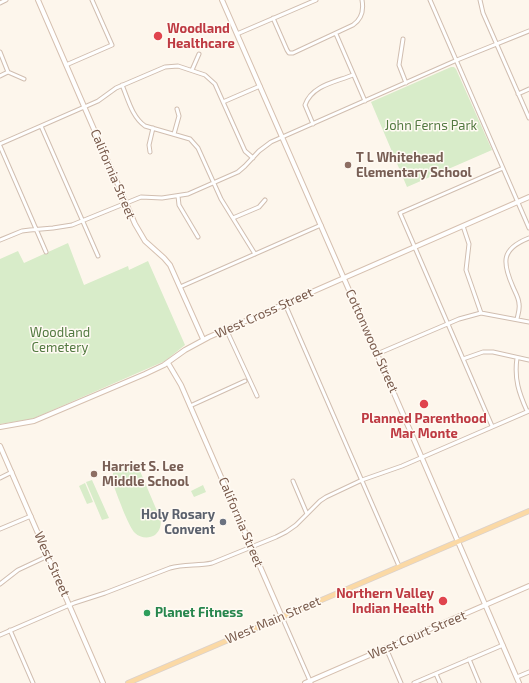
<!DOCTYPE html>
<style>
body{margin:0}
canvas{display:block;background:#fdf6ec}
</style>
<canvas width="529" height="683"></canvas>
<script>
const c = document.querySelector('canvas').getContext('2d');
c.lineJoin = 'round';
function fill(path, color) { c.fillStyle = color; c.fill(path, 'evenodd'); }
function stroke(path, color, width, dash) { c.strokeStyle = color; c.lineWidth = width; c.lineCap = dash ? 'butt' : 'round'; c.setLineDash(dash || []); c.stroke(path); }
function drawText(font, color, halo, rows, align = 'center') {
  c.font = font + ' "Exo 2",sans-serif'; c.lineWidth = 3; c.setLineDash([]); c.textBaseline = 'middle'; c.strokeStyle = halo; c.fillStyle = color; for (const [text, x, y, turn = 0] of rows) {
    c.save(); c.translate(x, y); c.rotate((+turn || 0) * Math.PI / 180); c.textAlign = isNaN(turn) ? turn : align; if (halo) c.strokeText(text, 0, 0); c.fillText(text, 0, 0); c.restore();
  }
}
fill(new Path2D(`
 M451,67H454L456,69L492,150L407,187L371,102Z
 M68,243L84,285L128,266L129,270L148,261L185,345L165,361L32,419L0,424V259L18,251L24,263Z
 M127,463L134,465L140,471L160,518C162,524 160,531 155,535C149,539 140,538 135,533C128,526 117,494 113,484C110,473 116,465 127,463Z
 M92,480L109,518L102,520L86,482Z
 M85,483L93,502L87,504L79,486Z
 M203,485L206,492L194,497L191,491Z`), '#d8ecc9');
const street = new Path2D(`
 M430,0L529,228
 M480,0L483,13L529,118
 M0,3L6,0
 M273,18L287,50L289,53H293L353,25C362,19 364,11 362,0
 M237,34L316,0
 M336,34L365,101
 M403,39L399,65L406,83
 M0,52L8,72
 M66,65L112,45L92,0
 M192,70L199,54
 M8,72L24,79
 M0,76L8,72
 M122,85C128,99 132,117 145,126L190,139L198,148L221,199L255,254
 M518,94L529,89
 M223,102L260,86
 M313,124L305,105C312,85 336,82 353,75
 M41,126L98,256
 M174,134L179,116L177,109
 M0,144L98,101L116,88L165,67L178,66L205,75L215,84L245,151L253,158
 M0,146L46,252
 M150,152L149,145L153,128
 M178,196L179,205L198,237
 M233,218L259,207L265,200
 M463,226L469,244L466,270L481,313
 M0,240L22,231L30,230L53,228L72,225L141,197L162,198L188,194L238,172L245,166L259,151L271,142L457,60L529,31
 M180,287L321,225
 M285,304L399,566
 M517,319C518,314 520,309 519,304C519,298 515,292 513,287C502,262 501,249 529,238
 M226,329L257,396
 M377,354L459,319L481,313L529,322
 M517,358C514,379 519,393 527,411
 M463,359L483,352H493L529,360
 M190,406L245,381
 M492,426L400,213L503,168
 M0,478L12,472
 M293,481L307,514
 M0,529L31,516
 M0,584L18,570L48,556
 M282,617L311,683
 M10,630L33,683
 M0,635L74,603L105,593L170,568C184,564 198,566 212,563L276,537L286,532L296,525L320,501L326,497L362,480L402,466L529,411
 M386,648L401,683
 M469,659L479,683
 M436,674L440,683
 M517,677L529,672
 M414,683L503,645`);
const secondary = new Path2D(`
 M38,0L135,224L145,241L164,258L170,265L203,339
 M222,0L377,354L519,683
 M168,363L181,385L282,617
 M0,427L34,421L145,374L164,365L185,350L209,337L529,197
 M0,446L103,683
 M305,683L529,586`);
const primary = new Path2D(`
 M128,683L529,511`);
stroke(street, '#d1beb0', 5);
stroke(secondary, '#d6c0b0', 6);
stroke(primary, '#dad1cd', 6);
stroke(street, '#fff', 3);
stroke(secondary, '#fff', 4);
stroke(primary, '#fbd9a5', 4.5);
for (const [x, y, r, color] of [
 [158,36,5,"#e0444e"],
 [348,165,4,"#8d6e63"],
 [424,404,5,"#e0444e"],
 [94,474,4,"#8d6e63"],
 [223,522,4,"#6b7280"],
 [443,601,5,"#e0444e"],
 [147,613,4,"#2e9e5b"]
]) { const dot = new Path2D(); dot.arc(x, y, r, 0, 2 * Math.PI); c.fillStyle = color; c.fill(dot); stroke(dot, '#fffaf3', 1.5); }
drawText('bold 13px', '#be3a42', '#fffaf3', [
 ["Woodland",167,29],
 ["Healthcare",167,44],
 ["Planned Parenthood",424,419,"center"],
 ["Mar Monte",424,434,"center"],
 ["Northern Valley",434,594,"right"],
 ["Indian Health",434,609,"right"]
], 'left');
drawText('13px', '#537a41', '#fffaf3', [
 ["John Ferns Park",431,126],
 ["Woodland",60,333],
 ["Cemetery",60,348]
]);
drawText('bold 13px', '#785e54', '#fffaf3', [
 ["T L Whitehead",356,158],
 ["Elementary School",356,173],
 ["Harriet S. Lee",102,467],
 ["Middle School",102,482]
], 'left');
drawText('13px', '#7a5c4d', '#fffaf3', [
 ["California Street",113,174,67],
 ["West Cross Street",264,313,-24],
 ["Cottonwood Street",372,341,66],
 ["California Street",241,522,67],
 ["West Street",52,564,66],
 ["West Main Street",273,620,-23],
 ["West Court Street",417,635,-23]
]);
drawText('bold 13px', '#5b616d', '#fffaf3', [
 ["Holy Rosary",215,515],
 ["Convent",215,530]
], 'right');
drawText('bold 13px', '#27864d', '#fffaf3', [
 ["Planet Fitness",155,613]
], 'left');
</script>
